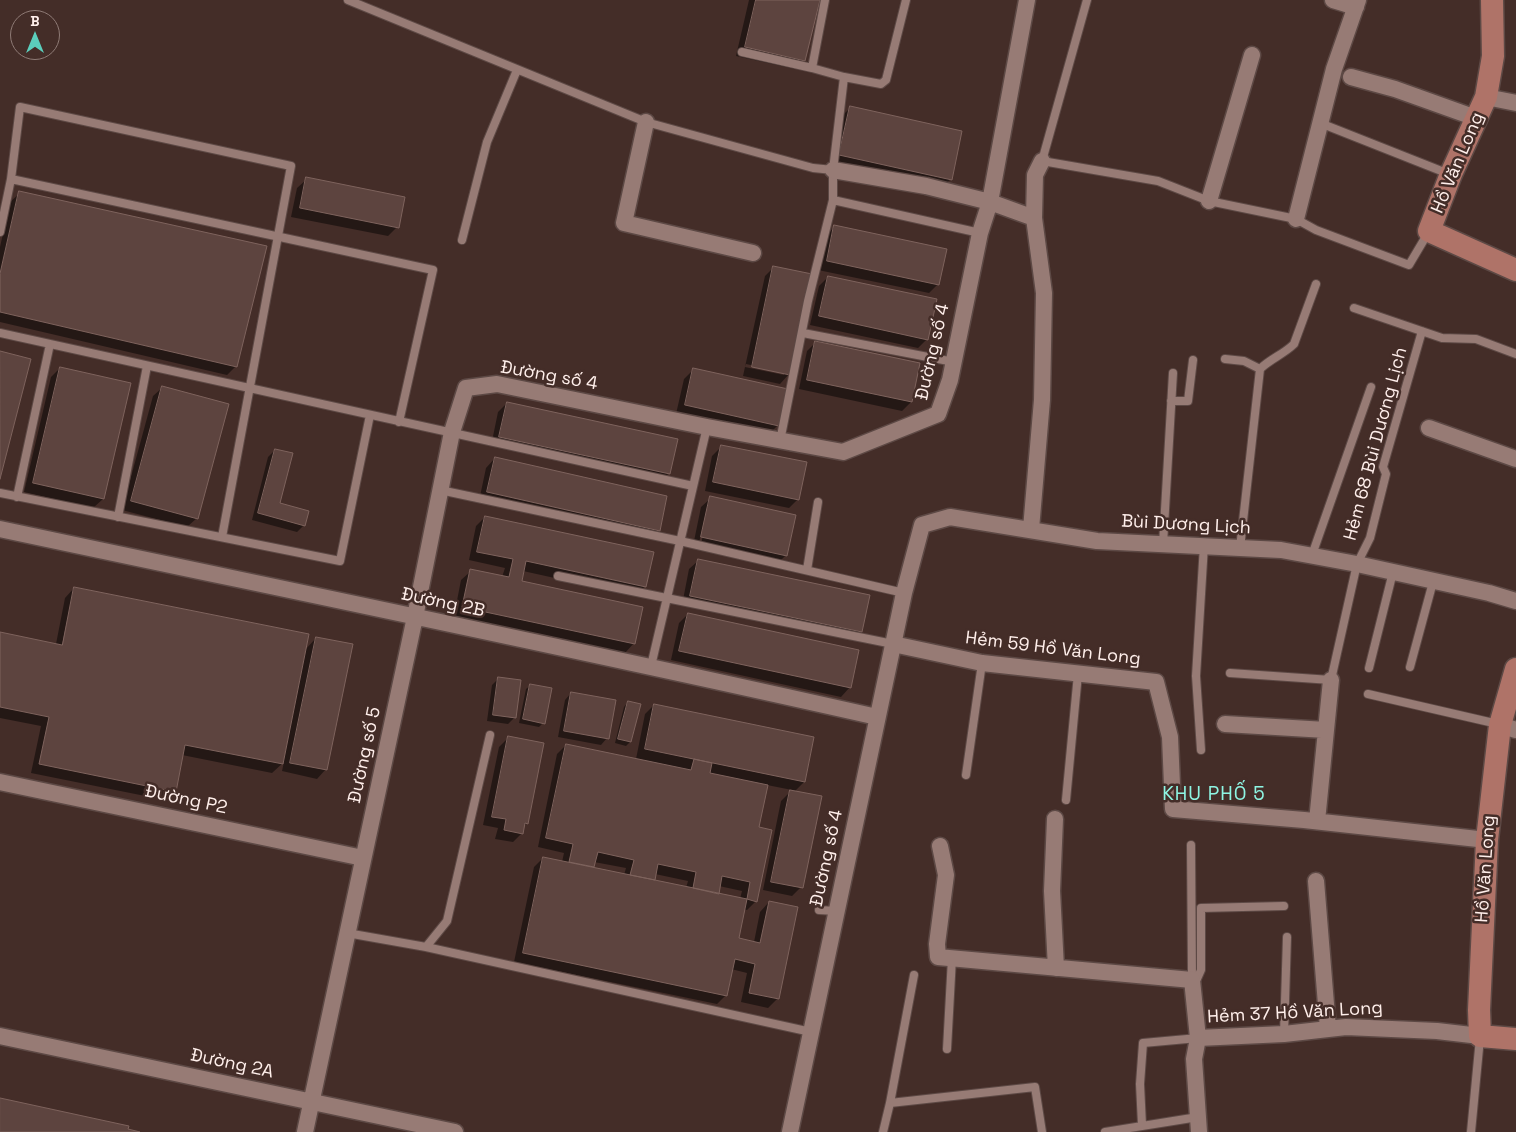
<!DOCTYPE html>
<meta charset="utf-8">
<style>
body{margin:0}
#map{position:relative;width:1516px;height:1132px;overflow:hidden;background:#442d28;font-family:"Space Grotesk",sans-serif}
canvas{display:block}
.north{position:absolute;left:10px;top:10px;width:50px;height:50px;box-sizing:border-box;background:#442d28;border:1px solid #8f7b76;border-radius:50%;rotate:0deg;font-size:14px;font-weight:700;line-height:20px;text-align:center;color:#ffefeb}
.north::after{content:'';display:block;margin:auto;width:18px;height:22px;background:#5bcebc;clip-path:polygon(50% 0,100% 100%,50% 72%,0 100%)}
</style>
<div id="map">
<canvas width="1516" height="1132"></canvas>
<div class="north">B</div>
</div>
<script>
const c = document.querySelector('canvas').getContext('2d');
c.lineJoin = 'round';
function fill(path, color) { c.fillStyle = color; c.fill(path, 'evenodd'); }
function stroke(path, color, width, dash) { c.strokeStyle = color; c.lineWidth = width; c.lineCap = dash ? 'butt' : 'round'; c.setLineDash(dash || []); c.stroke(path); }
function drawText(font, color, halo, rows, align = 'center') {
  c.font = font + ' "Space Grotesk",sans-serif'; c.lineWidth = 5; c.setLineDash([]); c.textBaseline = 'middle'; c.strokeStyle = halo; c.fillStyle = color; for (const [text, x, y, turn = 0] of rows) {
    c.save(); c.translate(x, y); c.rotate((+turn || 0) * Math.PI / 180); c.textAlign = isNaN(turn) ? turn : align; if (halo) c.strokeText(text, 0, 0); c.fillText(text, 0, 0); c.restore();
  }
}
fill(new Path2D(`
 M749,0H819L804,60L795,69L736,56Z
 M850,108L951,179L941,188L830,164L841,117Z
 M307,179L397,227L388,236L291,217L297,188Z
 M20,193L236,366L227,375L0,322V247L10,202Z
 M835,226L938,284L929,293L818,270L826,236Z
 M774,267L789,374L780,384L743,376L765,276ZM746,364L784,372V375L745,367Z
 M828,277L927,339L918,348L810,325L819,286Z
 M816,342L911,402L902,411L799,389L807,351Z
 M60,368L103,499L93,508L24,492L51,377Z
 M693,370L778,425L769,434L676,414L684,379Z
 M163,387L197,518L187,527L122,510L153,396Z
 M507,403L669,473L660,482L491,446L498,412Z
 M721,447L798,499L789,508L705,491L712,456Z
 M275,450L278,504L304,525L297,532L252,520L268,457Z
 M495,458L658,530L649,539L479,501L486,468Z
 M711,498L786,555L777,564L693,546L701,507ZM707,507H709L701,544L699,543Z
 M485,517L645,586L636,596L523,571L520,582L634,643L625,653L454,616L461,580L471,571L502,577L505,568L469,560L476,526Z
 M699,560L861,631L852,640L682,605L689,569Z
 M74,588L305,650L316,638L326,769L317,779L282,771L284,762L272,773L182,755L174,791L165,800L31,773L41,726L0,718V633L56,644L65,598Z
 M688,614L850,687L841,697L671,660L679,623Z
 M499,678L515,717L508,724L487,721L492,685Z
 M531,685L543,723L539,727L519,723L526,689Z
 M571,693L607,738L601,745L558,737L565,700Z
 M628,702L630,742L626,746L615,743L624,707Z
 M654,705L813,738L804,782L794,792L801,887L792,896L763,890L781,801L792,790L767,785L758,828L756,901L747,910L743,909L737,939L754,942L760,912L769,902L777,999L768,1008L741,1002L747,973L731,969L726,995L717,1004L514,962L534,867L543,858L562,862L564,853L538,847L557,754L566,745L636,759L645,714ZM594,862L626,868L624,875L593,868ZM655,874L688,881L686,888L654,881ZM719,886L742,891L740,899L717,895Z
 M508,738L527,823L523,827L522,833L513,842L495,839L498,828L483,825L499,747Z`), '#0007');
const building = new Path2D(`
 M756,0H820L805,61L745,47Z
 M850,106L962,131L952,180L839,155Z
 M306,177L405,197L399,228L300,208Z
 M19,191L267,246L237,367L0,312V274Z
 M834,225L947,249L939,285L827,261Z
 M773,266L812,274L790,375L752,367Z
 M828,276L937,299L928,340L819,316Z
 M815,341L920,363L912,402L807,380Z
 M0,351L31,359L0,479Z
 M60,367L131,383L104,499L33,483Z
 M693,368L788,389L779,426L685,405Z
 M162,386L229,404L198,519L131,501Z
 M507,402L678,439L670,474L499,437Z
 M721,445L807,462L799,500L713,482Z
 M275,449L293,453L280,503L309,511L305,526L258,513Z
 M495,457L667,496L660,531L487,492Z
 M710,496L796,515L787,556L701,537Z
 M485,516L654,552L646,587L526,561L522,581L643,607L635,644L462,607L470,569L509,577L513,559L477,552Z
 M698,559L870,595L862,632L690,596Z
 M74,587L309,634L283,764L185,745L176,792L39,764L49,717L0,707V632L62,645Z
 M688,613L859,650L851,688L679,651Z
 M316,637L353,644L327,770L290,763Z
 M498,677L521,680L516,718L493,715Z
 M530,684L552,688L545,724L523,719Z
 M571,692L616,700L609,739L564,731Z
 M628,701L641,704L631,742L618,739Z
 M654,704L814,737L805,782L645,749Z
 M508,736L544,743L528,824L525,823L523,834L504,830L506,819L492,817Z
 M566,744L691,770L694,759L712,763L710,773L768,785L759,827L772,830L757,902L747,899L750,882L722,876L719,894L693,888L696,872L658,864L655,880L630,875L634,860L598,852L594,867L569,862L573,844L546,838Z
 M790,790L822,796L803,888L771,882Z
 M543,857L747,899L739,938L760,943L769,901L798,907L779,999L749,993L755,964L735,959L727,996L523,953Z
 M0,1098L129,1126L128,1129L140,1132H0Z`);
fill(building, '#5d443f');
stroke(building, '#7e635d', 1);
const lane = new Path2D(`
 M348,0L646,122L813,168L833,170
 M1087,0L1042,161L1158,181L1209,201L1296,219L1316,230L1409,265L1428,233
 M742,52L812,68
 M844,77L881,84L886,80L906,0
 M1320,123L1449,174
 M11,179L20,107L291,166L222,537
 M833,200L980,233
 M0,232L11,179L433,270L399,422
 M462,240L487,142L517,70
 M1354,308L1442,338L1476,339L1516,354
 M0,333L693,486
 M803,333L954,362
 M1225,359L1244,361L1260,369
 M1171,401H1188L1193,360
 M780,441L808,301L833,200V170L844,77L812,68L825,0
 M440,490L680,541L904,593
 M0,493L340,561L370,415
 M17,497L50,344
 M118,517L147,366
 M1163,544L1173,373
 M1240,548L1260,369C1270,359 1284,354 1294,344L1316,284
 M1312,555L1371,387
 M807,570L818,502
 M558,576L893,644
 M651,666L707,427
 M1410,667L1433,582
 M1369,668L1393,572
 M1230,673L1331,680L1357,564L1370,538L1386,474L1383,467L1422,331
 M1368,694L1498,724
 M1201,750L1196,676L1204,545
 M966,775L982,663
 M1066,800L1078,674
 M1191,845L1192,980
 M819,910L836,911
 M347,933L426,947L447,921L490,735
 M426,947L811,1032
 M1192,980L1197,979L1201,970V908L1284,906
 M1284,1034L1287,937
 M947,1049L952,958
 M890,1103L1035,1087L1042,1132
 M1142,1125L1140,1084L1143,1043L1198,1038
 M883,1132L890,1103L914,975
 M1105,1132L1198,1117
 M1471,1132L1480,1038`);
const street = new Path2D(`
 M1333,0L1356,7
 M1351,77L1395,89L1476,118
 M1486,97L1516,103
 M646,122L624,223L753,253
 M833,170L926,186L990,202L1034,218
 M1209,201L1252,55
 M1296,219L1334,69L1358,0
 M1429,428L1516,459
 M0,529C292,591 586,651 877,717
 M1031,529L1042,400L1044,293L1034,218L1035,175L1042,161
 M893,644L982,663L1156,682L1170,737L1173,809L1304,820L1487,840
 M1225,724L1326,730
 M1500,725L1516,730
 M0,782L363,858
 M1055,819L1052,891L1056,968
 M1317,821L1331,680
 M940,846L946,875L937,944L938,957L1192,980L1198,1038L1194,1059L1199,1132
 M1316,881L1328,1029
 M0,1036L455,1132
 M1198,1038L1284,1034L1346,1027L1437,1031L1480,1036
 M305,1132L415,617L452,432L466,388L497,384L707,427L843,452L938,414L950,380L980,233L990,202L1027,0
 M790,1132L904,593L922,525L950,517L1097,541L1281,550L1357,564L1489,593L1516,601`);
const secondary = new Path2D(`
 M1492,0L1493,56L1486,97L1451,174L1429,231L1516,270
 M1516,669L1500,725L1487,840L1479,1010L1480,1036L1516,1039`);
stroke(lane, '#5d4945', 10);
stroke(street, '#5d4945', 19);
stroke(secondary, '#5d4945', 25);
stroke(lane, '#977b75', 8);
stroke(street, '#977b75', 16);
stroke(secondary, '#af7368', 22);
drawText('18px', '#ffefeb', '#442d28', [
 ["Hồ Văn Long",1458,163,-67],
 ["Đường số 4",933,352,-77],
 ["Đường số 4",549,376,10],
 ["Hẻm 68 Bùi Dương Lịch",1376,444,-75],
 ["Bùi Dương Lịch",1186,525,3],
 ["Đường 2B",443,603,12],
 ["Hẻm 59 Hồ Văn Long",1053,649,7],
 ["Đường số 5",365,755,-78],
 ["Đường P2",186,800,12],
 ["Đường số 4",827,858,-78],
 ["Hồ Văn Long",1486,869,-86],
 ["Hẻm 37 Hồ Văn Long",1295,1013,-3],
 ["Đường 2A",232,1064,12]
]);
c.letterSpacing = '1px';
drawText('19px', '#8ef5e3', '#442d28', [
 ["KHU PHỐ 5",1214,795]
]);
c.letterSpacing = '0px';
</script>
